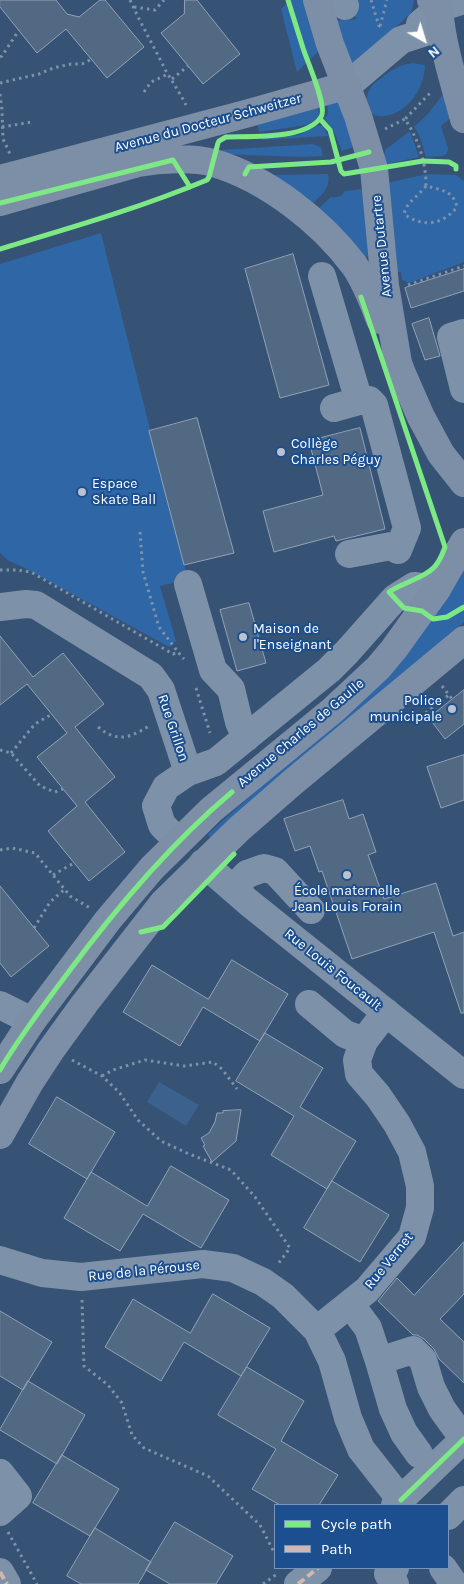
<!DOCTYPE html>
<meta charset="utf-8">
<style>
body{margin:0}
#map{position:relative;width:464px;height:1584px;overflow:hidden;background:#365274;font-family:Karla,sans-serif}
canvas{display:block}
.legend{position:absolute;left:274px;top:1504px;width:175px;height:65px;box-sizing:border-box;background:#1b4f8f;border:1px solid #7695bc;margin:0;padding:6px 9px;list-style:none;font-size:15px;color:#fff}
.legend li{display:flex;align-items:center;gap:10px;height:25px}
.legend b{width:25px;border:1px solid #7695bc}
.north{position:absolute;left:399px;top:15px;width:50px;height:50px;-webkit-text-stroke:4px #1b4f8f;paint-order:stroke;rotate:141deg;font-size:14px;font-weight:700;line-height:20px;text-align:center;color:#fff}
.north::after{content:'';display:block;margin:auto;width:18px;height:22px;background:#fff;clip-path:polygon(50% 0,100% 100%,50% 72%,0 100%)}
</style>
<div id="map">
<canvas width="464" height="1584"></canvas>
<ul class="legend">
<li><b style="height:6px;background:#7ce984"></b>Cycle path</li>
<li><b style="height:6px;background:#d1b7ad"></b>Path</li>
</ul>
<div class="north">N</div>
</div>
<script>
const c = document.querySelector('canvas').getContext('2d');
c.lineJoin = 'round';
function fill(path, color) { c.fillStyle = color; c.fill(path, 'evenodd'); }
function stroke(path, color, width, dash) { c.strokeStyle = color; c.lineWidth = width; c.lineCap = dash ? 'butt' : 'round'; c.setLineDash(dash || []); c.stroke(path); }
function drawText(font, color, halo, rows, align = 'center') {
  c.font = font + ' Karla,sans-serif'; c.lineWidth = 4; c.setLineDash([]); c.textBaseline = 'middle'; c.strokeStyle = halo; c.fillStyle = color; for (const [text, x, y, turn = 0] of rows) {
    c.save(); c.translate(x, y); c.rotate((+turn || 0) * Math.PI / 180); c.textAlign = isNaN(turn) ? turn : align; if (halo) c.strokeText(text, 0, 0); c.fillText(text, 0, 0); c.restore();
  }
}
fill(new Path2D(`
 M290,0H311L324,46L297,72L281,9Z
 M352,0H414V1L411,13L351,68L331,21L356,19Z
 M413,63L425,65C425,86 409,113 385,116C363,119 361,94 376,82C389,72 396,65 413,63Z
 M444,93L453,116L441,126L448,148L447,154L443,156L426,157L419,135L414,127L427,115Z
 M339,97L357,146L342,151C337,140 334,127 324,119L328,114L327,100Z
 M317,103L319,117L307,125L259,132L256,120Z
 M317,125L323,126L328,136L262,140V138L299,135Z
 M410,131L419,157L383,165L385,150Z
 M313,144L321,147L323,156L301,157L221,154V150Z
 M328,174C331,187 322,195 313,203L272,177L274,175Z
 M426,174L456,175L464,181V262L409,283L402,280L401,272H391L383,184Z
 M364,189L368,256L366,258L364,257L350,238L319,208L331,197C338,198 341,197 345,191Z
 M101,233L184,565L189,579L160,586L176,641L169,647L25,568L9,561L0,553V264Z
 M464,559V622L210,838L208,834L343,712Z`), '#2f66a5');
fill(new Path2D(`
 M159,1082L199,1105L186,1126L147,1102Z`), '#3b618d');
const building = new Path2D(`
 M0,0H56L67,14L79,17L100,0H105L144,47L107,78L66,29L37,53L0,7Z
 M185,0H197L240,54L203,84L161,33L184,14Z
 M293,254L329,385L280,398L245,269Z
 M464,269V291L411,308L405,288Z
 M429,318L440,356L425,360L412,324Z
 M197,418L234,553L184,565L149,431Z
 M360,428L385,529L336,541L334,536L274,552L263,511L323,495L309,441Z
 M249,603L266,663L237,671L220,610Z
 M0,636L33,677L63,653L104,704L75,727L115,777L85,802L125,852L89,881L48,831L77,806L37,757L67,733L27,684L0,705Z
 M464,690V724L445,739L429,718Z
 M464,755V800L441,808L427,767Z
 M343,800L349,819L363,814L376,852L368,855L384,899L436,883L453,936L464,932V1013H461L434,932L352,959L322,871L319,872L310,846L295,851L284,819Z
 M0,886L49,946L11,977L0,963Z
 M232,960L288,994L260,1041L203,1007L180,1046L123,1012L152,965L208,999Z
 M265,1033L323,1068L300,1107L356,1141L327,1189L271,1155L294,1116L236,1081Z
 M57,1097L115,1132L87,1179L29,1144Z
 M241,1110L236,1141L212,1162L203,1146L205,1145L201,1138L209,1133L215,1122L217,1113H223V1111Z
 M171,1166L229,1200L201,1248L143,1214L120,1251L64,1218L91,1172L147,1206Z
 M332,1181L389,1215L360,1262L304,1228Z
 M464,1242V1294L440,1319L464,1342V1383L439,1359L434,1349L424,1339L417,1335H413L378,1301L397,1278L414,1295Z
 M213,1294L270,1328L241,1376L184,1342L161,1381L105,1347L133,1299L190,1333Z
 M0,1311L52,1342L23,1390L0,1376Z
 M247,1367L304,1401L281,1441L338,1475L319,1505H280L252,1489L276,1449L218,1415Z
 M28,1381L85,1415L57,1464L0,1430Z
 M62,1455L119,1489L90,1536L33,1503Z
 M175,1522L233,1556L216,1584H170L146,1570Z
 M95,1528L151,1562L138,1584H81L67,1576Z`);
fill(building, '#526984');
stroke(building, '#92a2b6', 1);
stroke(new Path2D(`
 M130,0C141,24 154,47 166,71C173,83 180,93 186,105
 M371,0L379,26L378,28
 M134,7L155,10L164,0
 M380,26L387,0
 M0,57L2,56L19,30
 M172,79L188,66
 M0,83L39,74L53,68L71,64H82L90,60
 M144,92L151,82L168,74
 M0,94L2,110L3,139L10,154
 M2,127L32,122
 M385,129L405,119
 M426,186C418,197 407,201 404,214C424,228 442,225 457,207C453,190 441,190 426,186C426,161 418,139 405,119L432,91
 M408,285L464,266
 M140,532L143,572L159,627L178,652
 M0,570H16L31,572L173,654L178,652L184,659
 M442,686L452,699
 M196,688L210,733
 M407,719L423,715L449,695
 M98,727C118,743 129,738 149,726
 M0,750L11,753L40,786L55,792L63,789
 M11,753L35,724L52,714
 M0,850L12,848L35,853L70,896L90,908
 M53,875L74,863
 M34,928L50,902L65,889
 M72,1060L102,1076L119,1092L138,1120L161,1141L189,1154L231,1170L255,1197L290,1248L278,1264
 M102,1076L113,1070L145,1060L184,1066L213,1062L222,1069L237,1089
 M82,1300L84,1366L108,1385L122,1403L132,1435L144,1448L208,1476L260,1525L275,1554
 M8,1532L37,1584
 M263,1584L277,1574`), '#7d92a8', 3, [2.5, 4]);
stroke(new Path2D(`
 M343,0L345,6
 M420,24L439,8L464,0
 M348,85L401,40L441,27
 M322,276L359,401L369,400L374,405L407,528L398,550L391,546L349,554
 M464,333L451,337L464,389
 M334,408L359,401
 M188,584L213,670L231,689L239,722L246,738
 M0,607L26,604L36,605L151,676L161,690L188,772
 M178,841L162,825L156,806L166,787L188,772L216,762L329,670L347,652L395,598L414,586L437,589
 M203,863L248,902L464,1075
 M233,889L247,874L264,868L275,871L311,910
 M309,1004L345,1034L364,1041
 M0,1005L32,1021
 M0,1260L42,1273L81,1277L203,1264L233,1268L263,1282L283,1296L317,1330L332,1361L348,1418L361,1449L401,1500
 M350,1304L368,1328L379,1361L393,1409L404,1433L419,1454
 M317,1330L367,1290L412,1237L420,1208V1186L412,1152L397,1124L378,1096L359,1074L357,1060L364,1041L386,1012
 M379,1361L413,1350L423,1360L431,1387L442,1409L455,1427
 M0,1473L18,1496L0,1512
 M395,1505L464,1439
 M448,1516L464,1500
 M443,1568L454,1584
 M0,1572L7,1584
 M298,1584L318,1568
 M395,1584L388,1574L395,1568`), '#7d92a8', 28);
stroke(new Path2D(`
 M317,0L330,44L358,116L374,169L385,285L398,363L403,376L421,417L441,454L464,483
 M431,0L439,8C442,46 454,82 464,119
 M0,179L249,113L348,85
 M0,202L138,163C161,159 192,157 214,163C267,179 321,221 354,265C366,282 373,302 380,320
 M0,1070L32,1021L108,920L152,868L211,810L333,710L378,668L394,649L437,589L464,542
 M0,1135L30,1082L51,1050L85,1003L163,903L239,829L293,782L464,640`), '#7d8ea7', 28);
stroke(new Path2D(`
 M0,1572L7,1584
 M298,1584L318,1568`), '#d1b7ad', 4, [8, 4]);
stroke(new Path2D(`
 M320,119L330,130L341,171L344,174L423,161L449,162L456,166V169
 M245,174L249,167L331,162L369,152
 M0,203L173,160L190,187
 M0,249C70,228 140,208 207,180L209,177L218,143L219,141L226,137C250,136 306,140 321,117C328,107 307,61 303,48C298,32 293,16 288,0
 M361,297L445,547C443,552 441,558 438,562C430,577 403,582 389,592L404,608L422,611L433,619L447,617L464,607
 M141,932L163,927L234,854
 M0,1070C20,1036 44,1005 67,974C116,908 169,845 232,792
 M401,1500L464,1439`), '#7ce984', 5);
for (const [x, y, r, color] of [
 [281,452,5,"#b9c2ce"],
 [82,492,5,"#b9c2ce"],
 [243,637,5,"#b9c2ce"],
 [452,709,5,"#b9c2ce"],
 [347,875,5,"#b9c2ce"]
]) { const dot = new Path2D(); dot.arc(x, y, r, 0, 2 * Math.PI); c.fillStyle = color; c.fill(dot); stroke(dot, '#1b4f8f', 2); }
drawText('14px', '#fff', '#1b4f8f', [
 ["Avenue du Docteur Schweitzer",208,123,-15],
 ["Avenue Dutartre",382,246,-96],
 ["Rue Grillon",173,728,71],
 ["Avenue Charles de Gaulle",301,733,-40],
 ["Rue Louis Foucault",333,970,39],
 ["Rue Vernet",389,1261,-51],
 ["Rue de la Pérouse",144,1271,-6]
]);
drawText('14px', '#fff', '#1b4f8f', [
 ["Collège",291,444],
 ["Charles Péguy",291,460],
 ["Espace",92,484],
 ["Skate Ball",92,500],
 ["Maison de",253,629],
 ["l'Enseignant",253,645],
 ["Police",442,701,"right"],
 ["municipale",442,717,"right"],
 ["École maternelle",347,891,"center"],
 ["Jean Louis Forain",347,907,"center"]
], 'left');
</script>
